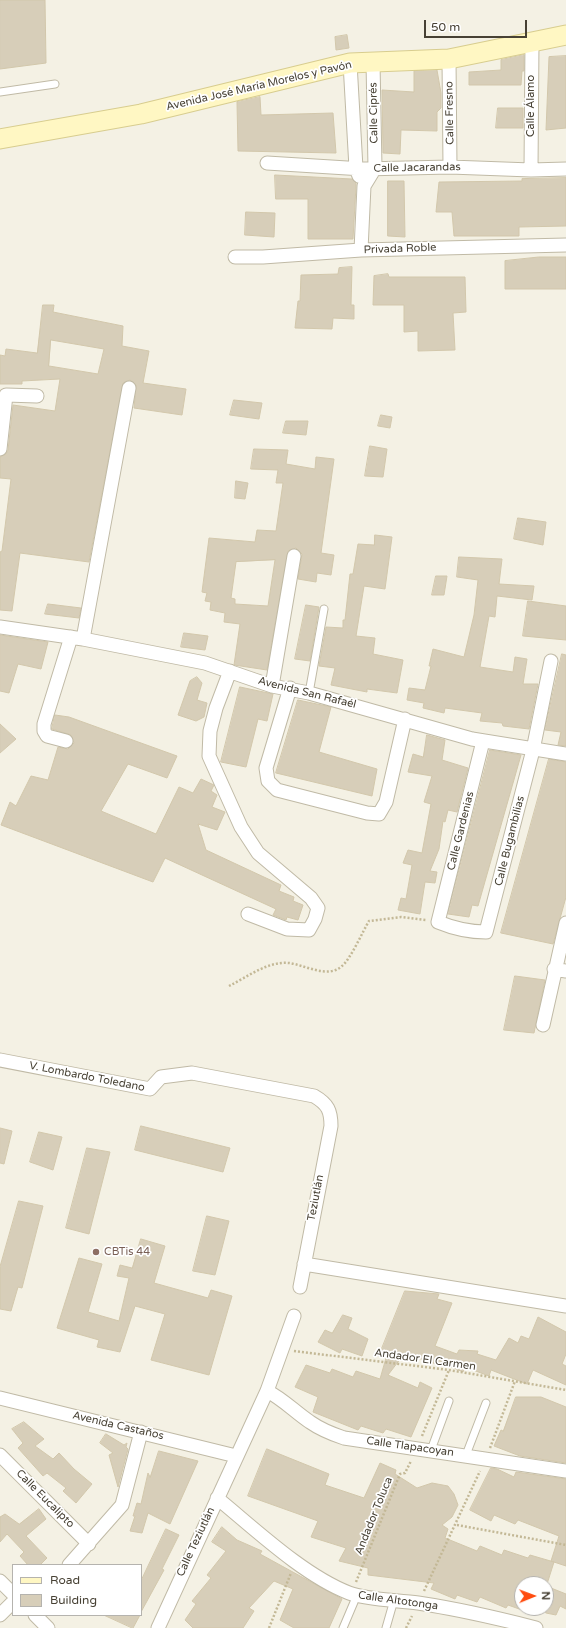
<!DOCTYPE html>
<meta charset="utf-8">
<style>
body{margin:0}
#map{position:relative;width:566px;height:1628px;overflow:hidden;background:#f4f1e4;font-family:"Varela Round",sans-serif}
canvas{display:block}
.legend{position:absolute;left:12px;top:1564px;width:130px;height:52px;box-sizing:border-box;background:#fff;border:1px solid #b5b3ae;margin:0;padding:5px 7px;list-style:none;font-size:12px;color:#474134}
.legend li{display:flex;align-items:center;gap:8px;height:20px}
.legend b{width:20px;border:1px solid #b5b3ae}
.north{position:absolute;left:514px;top:1576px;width:40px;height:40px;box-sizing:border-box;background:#fff;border:1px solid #b5b3ae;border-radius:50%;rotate:89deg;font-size:11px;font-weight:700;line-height:16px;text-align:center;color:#474134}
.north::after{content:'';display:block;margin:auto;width:14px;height:18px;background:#ff4d10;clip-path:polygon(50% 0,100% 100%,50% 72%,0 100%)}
.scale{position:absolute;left:424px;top:20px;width:103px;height:18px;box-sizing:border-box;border:2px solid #474134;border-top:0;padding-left:5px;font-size:12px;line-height:14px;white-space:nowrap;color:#474134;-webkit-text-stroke:3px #fff;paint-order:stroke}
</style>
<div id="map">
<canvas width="566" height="1628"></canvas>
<ul class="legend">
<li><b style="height:5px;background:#fff7c3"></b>Road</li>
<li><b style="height:11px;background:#d7ceb9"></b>Building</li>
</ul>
<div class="north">N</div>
<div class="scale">50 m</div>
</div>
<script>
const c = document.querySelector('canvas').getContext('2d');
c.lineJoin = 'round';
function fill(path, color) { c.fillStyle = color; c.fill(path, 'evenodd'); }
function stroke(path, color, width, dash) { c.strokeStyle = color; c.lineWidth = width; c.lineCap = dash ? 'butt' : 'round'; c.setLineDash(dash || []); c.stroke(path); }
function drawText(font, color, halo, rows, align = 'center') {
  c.font = font + ' "Varela Round",sans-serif'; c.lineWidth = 3.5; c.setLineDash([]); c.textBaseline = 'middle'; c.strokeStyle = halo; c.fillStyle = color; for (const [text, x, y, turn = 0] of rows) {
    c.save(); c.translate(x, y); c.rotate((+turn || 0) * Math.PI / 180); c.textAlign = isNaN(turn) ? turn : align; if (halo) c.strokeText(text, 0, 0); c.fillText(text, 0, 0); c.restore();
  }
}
const building = new Path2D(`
 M0,0H45L46,63L0,69Z
 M347,35L349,48L336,50L335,37Z
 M524,55V71H522L521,85H469V72L501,70V60Z
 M566,56V128L546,130L549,57Z
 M437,70L441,93V108L437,112V131L401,130L400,154L383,153L382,90L414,92V71Z
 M260,97L261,115L333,113L336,153L238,151L237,102Z
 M498,108H523V128H496Z
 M275,175L352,179L356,183V186L353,239H308V199H276Z
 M566,178V226L519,227V236H454L452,212H436L439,182L522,181V179Z
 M388,181H404L405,237L388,236Z
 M246,212L275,213L274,237L245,235Z
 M539,257H566V289H505V261Z
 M352,267L351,305H354V319L333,318L332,329L295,328L298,301H300L301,275L338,274L339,268Z
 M388,274L389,277H465L466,312L453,313L455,350L418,351V331L404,332V305H373L374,276Z
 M43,305H54L53,312L123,326L122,346L149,351L143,383L186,389L182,415L134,408L136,385L130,380L123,383L89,562L20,553L12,611L0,610V552L2,551L11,479L0,478V457L6,454L8,450L13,405L55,411L60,379L22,381V384H0V355L5,356L6,349L37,353ZM51,340L104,349L98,374L49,366Z
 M234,400L262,403L259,419L230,415Z
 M381,415L392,417L390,428L378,426Z
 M286,421H308L306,435L283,433Z
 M370,446L387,449L383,477L365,476Z
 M254,449L288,450L286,464L315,469L316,457L334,459L321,553L334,555L331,575L317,573L316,582L298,579L302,554L296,548L288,551L267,670L234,665L240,624L224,622L225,613L210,610L211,602L205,601L207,593L202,592L209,538L255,542L257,530L276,531L283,483H276L278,470L251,469ZM275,560L268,606L235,604V599L231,598L236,562Z
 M236,481L248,483L245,499L235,498Z
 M518,518L546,522L543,545L514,539Z
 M375,535L392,537L385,589L364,586L356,636L375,638L373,654L403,660L397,693L367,689V692L331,685L335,668L319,666L326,627L343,628V620H345L350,574H353L358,544L374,545Z
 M459,557L502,559L499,584L534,586L532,600L497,596L495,617L489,616L480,667L513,672L515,657L527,659L523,684H538L529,729L503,726L502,723L480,721L482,713L445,708L444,713L423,708L424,703L407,700L409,688L425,690L431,666H429L433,649L464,657L474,615L478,580L457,577Z
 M436,576H447L444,595H432Z
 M528,601L566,606V640L523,636Z
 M48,604L81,608L79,618L45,614Z
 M306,605L319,607L310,661L295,659Z
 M184,633L208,636L205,650L181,647Z
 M0,635L48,642L41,669L18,664L9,693L0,691Z
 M562,654L566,655V746L558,745L561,732L545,730Z
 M197,677L202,683L197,700L207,703L204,717L196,721L178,715L190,681Z
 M240,687L273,694L267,721L258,719L246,767L221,762Z
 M298,700L331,707L319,752L377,769L372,796L276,773Z
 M55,715L69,717L177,756L167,778L128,764L101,811L156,834L179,787L193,793L201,779L214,785L211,791L217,795L212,807L225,812L217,830L198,824L206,850L281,885L279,891L294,897L293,901L303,905L298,920L287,917L286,920L273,915L276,909L165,858L153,882L1,825L10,802L16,806L31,776L48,780L58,747L68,749L74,743L71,735L52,729Z
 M0,724L16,739L0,753Z
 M427,735L445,740L442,760L468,768L457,812L448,810L445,822L443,821L439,849L430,871L437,872L435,883L425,882L420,914L398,910L401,898L406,899L412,865L403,863L408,850L422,853L431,804L424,802L432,776L408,772L413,754L423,757Z
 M490,750L521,755L478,906L472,905L469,917L448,914Z
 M549,759L566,762V897L553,944L501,933Z
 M515,976L545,980L534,1033L504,1030Z
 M141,1126L230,1148L223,1172L135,1150Z
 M0,1128L12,1131L4,1164L0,1163Z
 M39,1132L62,1137L53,1170L30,1162Z
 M87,1148L110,1152L89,1234L66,1228Z
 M19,1201L43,1206L22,1288L18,1287L11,1311L0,1309V1267Z
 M207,1216L229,1221L215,1275L193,1271Z
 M141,1239L165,1246L154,1283L208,1298L211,1290L232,1296L209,1375L151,1360L165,1314L135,1306L120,1352L97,1347L99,1340L57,1328L79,1258L102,1264L88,1312L119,1321L129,1278L117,1276L120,1265L132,1268Z
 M405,1291L439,1294L437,1299L452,1303L435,1346L457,1354L459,1350L478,1351L477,1354L496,1360L509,1338L518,1343L521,1336L529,1339L538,1317L566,1332V1354L562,1364L566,1366V1385L533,1370L527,1384L491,1370L489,1376L465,1367L463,1372L440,1362L439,1365L415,1357L413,1362L401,1358L388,1375L418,1388L420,1382L432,1388L411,1437L386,1429L383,1433L361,1426L358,1430L313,1412L318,1397L295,1387L306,1365L330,1373L332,1369L353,1377L356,1371L380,1379L386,1358L379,1356Z
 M343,1315L352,1318L348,1329L368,1339L362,1356L342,1349L340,1353L318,1342L325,1330L332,1333Z
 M516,1397H541L566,1407V1463L520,1456L494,1446L501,1430L503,1431Z
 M24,1422L44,1439L35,1446L53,1459L59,1453L74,1469L92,1484L76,1503L63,1491L66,1488L47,1473L43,1476L18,1448L23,1443L12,1429Z
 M106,1434L124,1445L127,1443L126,1447L128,1449L118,1487L109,1455L113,1453L100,1443Z
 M267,1449L329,1474L325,1485L364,1498L380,1463L396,1470L395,1474L417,1488L432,1483L448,1486L454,1494L458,1505L452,1517L442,1525L448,1529L445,1538L477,1551L480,1546L502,1555L504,1550L528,1558L530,1555L554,1562L547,1584H522V1610L508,1605L506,1608L480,1597L477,1602L457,1595L455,1599L431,1589L434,1583L368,1575V1568L339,1561L346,1548L311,1537L318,1521L248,1496Z
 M159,1451L198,1461L170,1524L148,1513L142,1533L130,1531L135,1516H133L137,1503L141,1504L148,1473L150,1477Z
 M491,1468L497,1469L514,1477L516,1472L566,1479V1566L551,1561L559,1536L518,1520L515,1524L494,1515L491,1521L470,1510Z
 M39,1509L46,1519L26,1536L47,1558L40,1565H28L20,1556L24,1552L7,1534L0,1542V1517L5,1514L19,1524Z
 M222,1527L237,1540L262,1551L260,1554L342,1599L329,1628H294L280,1620L293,1589L274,1581L249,1608L254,1611L243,1628H193L185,1620L196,1604L192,1601L211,1578L207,1575L226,1551L212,1542Z
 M166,1529L179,1535L162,1569L164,1570L141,1612V1581Z
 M546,1586L566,1594V1609L560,1606L556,1615L546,1613Z
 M104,1615H140L133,1628Z`);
fill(building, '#d7ceb9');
stroke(building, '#d2c7ab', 1);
const lane = new Path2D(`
 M0,92L55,84
 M309,693L324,609
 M431,1450L449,1401
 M466,1455L486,1403
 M343,1628L357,1595
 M386,1628L394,1600`);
const street = new Path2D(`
 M449,59L450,167
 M350,63L356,168L359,176
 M267,163L363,169L450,167L531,170L566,169
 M531,170L532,41
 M361,250L364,186L375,168L373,62
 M235,257H263L361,250L566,245
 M0,449L6,395L37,396
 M0,627L83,639L205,663L272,686L309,693L472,739L566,754
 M83,639L129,388
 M230,671L216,708L210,731L209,756L241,827L258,853L311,898L318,908L315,919L309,930L287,929L248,914
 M272,686L294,556
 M290,688L266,768L268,781L277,790L367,813L379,814L386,802L405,719
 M66,741L47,736L44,731V724L71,637
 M483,741L438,922C455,929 468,932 486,932L533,750L551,661
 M554,969L566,971
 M543,1025L566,923
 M0,1060L150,1089L161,1077L192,1073L314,1096C328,1104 331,1111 331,1126L300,1287
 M304,1264L566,1306
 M267,1391C283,1399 295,1412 310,1422C320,1429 332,1434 344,1438L566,1471
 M0,1398L236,1456
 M0,1455L89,1544
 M217,1498C255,1529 303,1575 349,1593C367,1600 398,1600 418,1603C458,1609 497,1618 536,1628
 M69,1565L122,1505L141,1432
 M0,1581L13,1594
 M0,1615L13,1602
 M35,1615L48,1628
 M158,1628L267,1391L294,1316`);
const secondary = new Path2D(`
 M0,139L141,114L350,63L449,59L566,35`);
stroke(lane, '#c0baa6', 9);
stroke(street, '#c0baa6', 15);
stroke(secondary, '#d8cd8f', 21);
stroke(new Path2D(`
 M229,986C247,977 268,961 289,963C305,965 328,979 342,966C350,960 363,931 369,921L401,917L426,920
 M294,1351L449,1370L566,1390
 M422,1436L449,1370
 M490,1448L515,1381
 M457,1525L566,1545
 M356,1582L400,1474L405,1473L411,1461
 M424,1591L480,1471
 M269,1628L291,1573
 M406,1628L412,1616`), '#c3b896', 2.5, [2, 2]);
stroke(lane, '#fff', 7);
stroke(street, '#fff', 13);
stroke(secondary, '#fff7c3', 19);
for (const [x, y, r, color] of [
 [96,1252,4,"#8d6e63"]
]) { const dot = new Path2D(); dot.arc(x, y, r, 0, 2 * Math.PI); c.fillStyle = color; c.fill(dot); stroke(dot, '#fff', 1.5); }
drawText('11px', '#474134', '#fff', [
 ["Avenida José María Morelos y Pavón",259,86,-13],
 ["Calle Álamo",531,106,-90],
 ["Calle Ciprés",374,113,-91],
 ["Calle Fresno",450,113,-91],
 ["Calle Jacarandas",417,168,-1],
 ["Privada Roble",400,249,-2],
 ["Avenida San Rafaél",307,693,14],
 ["Calle Gardenias",461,831,-76],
 ["Calle Bugambilias",510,841,-76],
 ["V. Lombardo Toledano",87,1077,11],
 ["Teziutlán",316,1198,-79],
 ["Andador El Carmen",425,1360,8],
 ["Avenida Castaños",118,1426,13],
 ["Calle Tlapacoyan",410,1447,8],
 ["Calle Eucalipto",45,1499,45],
 ["Andador Toluca",374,1516,-68],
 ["Calle Teziutlán",196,1542,-65],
 ["Calle Altotonga",398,1601,8]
]);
drawText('11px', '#785e54', '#fff', [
 ["CBTis 44",104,1252]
], 'left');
</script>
